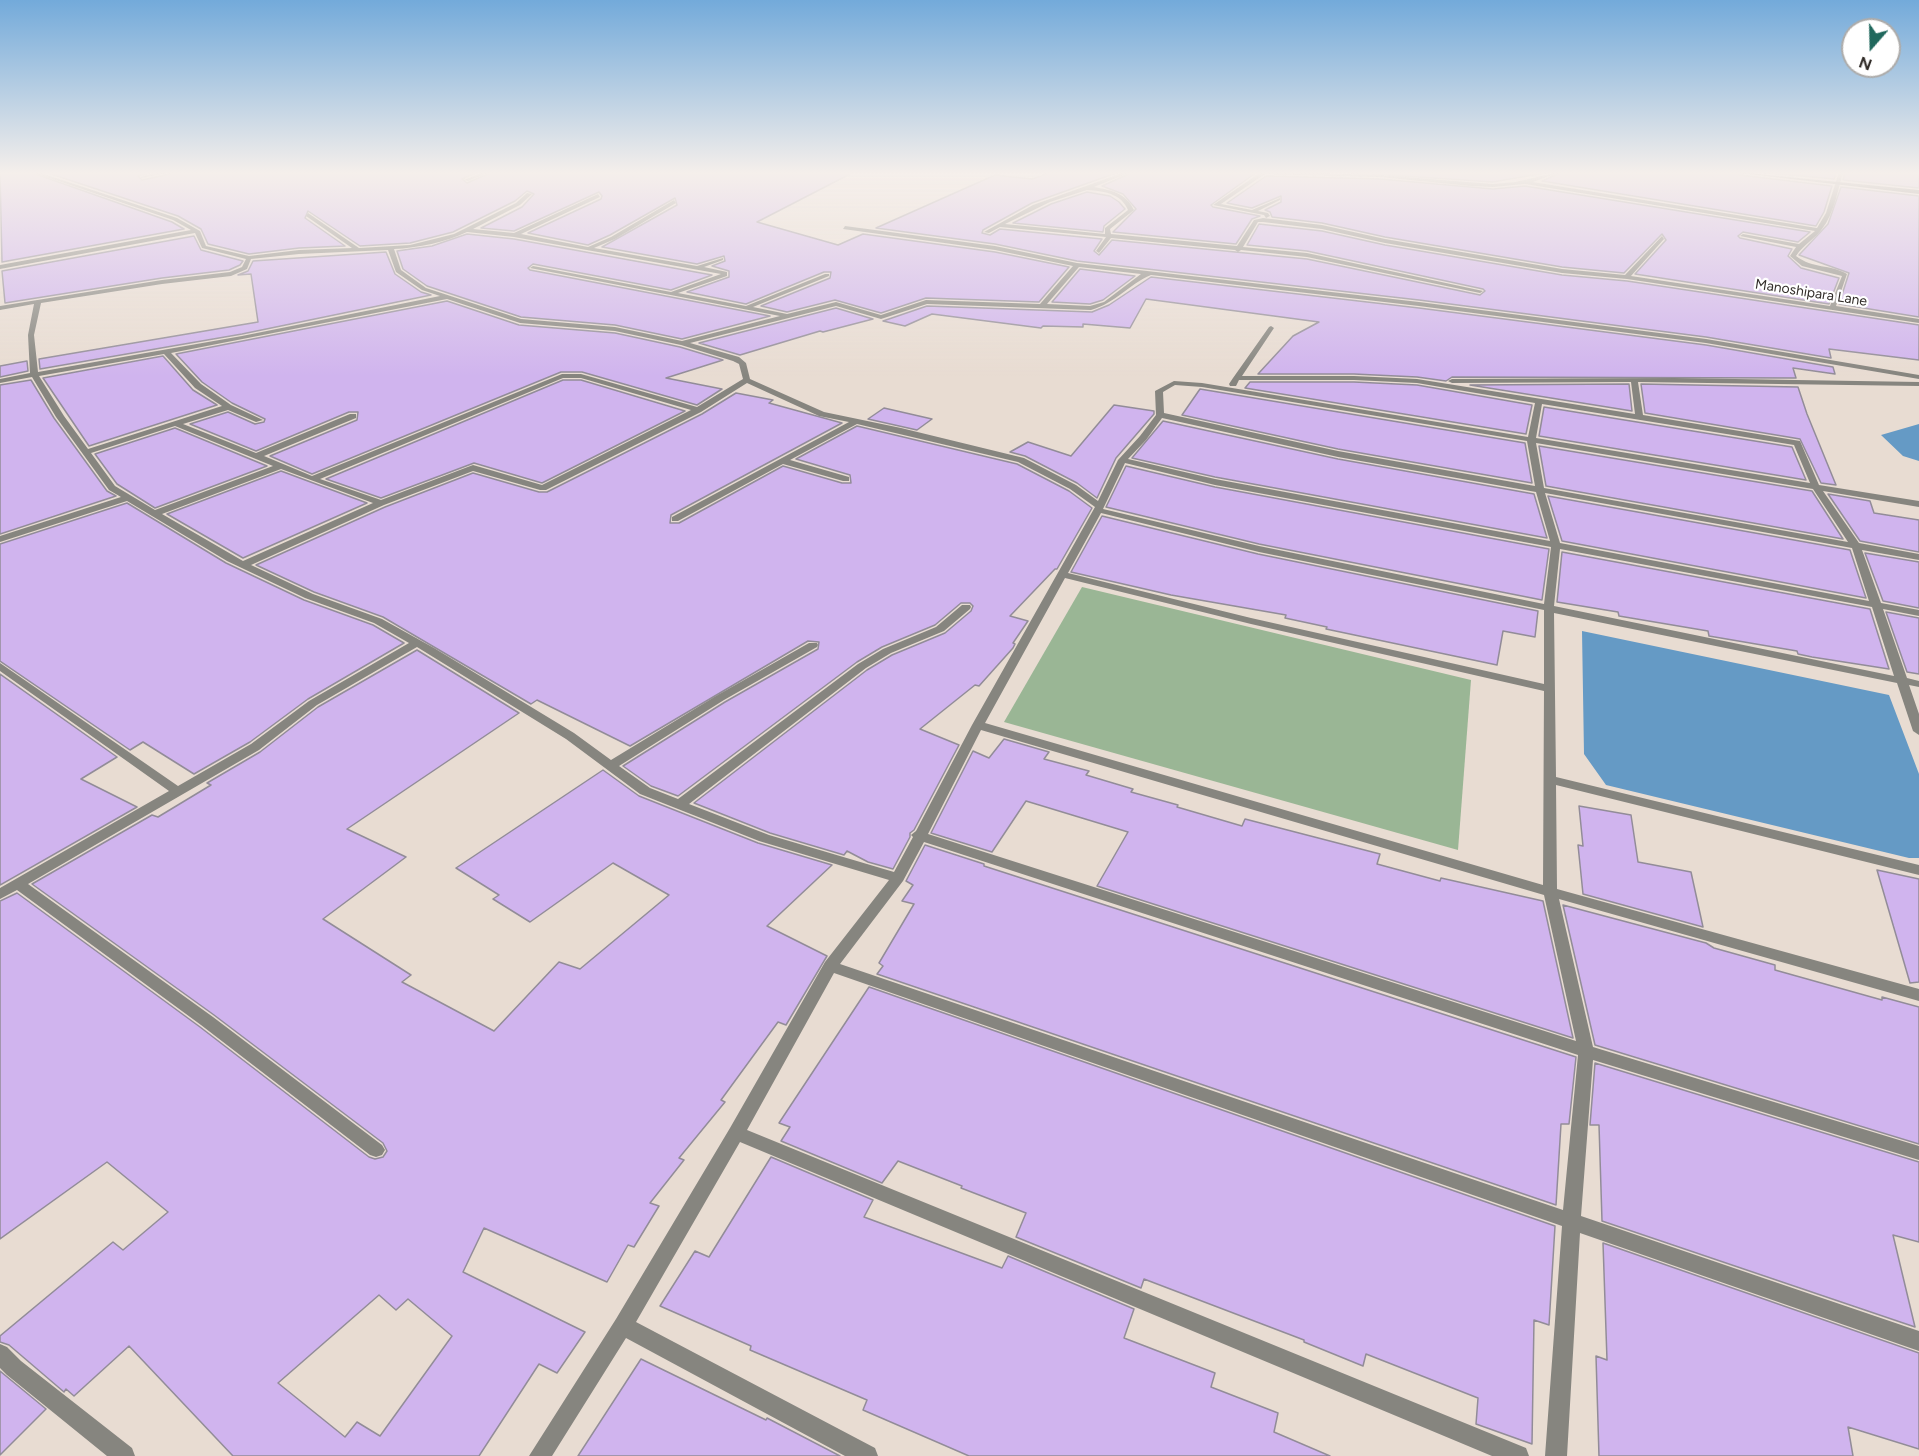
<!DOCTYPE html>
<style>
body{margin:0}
#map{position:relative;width:1919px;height:1456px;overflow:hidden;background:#e8dcd2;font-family:Figtree,sans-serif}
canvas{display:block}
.north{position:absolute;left:1841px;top:18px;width:60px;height:60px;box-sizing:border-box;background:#fff;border:2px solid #adaba9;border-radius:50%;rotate:200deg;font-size:16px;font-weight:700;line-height:24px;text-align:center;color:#322d29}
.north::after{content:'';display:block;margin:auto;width:21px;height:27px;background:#20685d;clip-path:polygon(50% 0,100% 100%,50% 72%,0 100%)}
</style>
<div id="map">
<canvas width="1919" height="1456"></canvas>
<div class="north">N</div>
</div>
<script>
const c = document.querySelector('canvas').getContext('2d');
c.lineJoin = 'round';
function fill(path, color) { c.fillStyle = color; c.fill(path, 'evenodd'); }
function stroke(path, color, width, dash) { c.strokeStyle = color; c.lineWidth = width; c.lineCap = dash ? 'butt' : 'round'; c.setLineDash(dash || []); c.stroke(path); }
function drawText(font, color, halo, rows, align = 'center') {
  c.font = font + ' Figtree,sans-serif'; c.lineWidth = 4.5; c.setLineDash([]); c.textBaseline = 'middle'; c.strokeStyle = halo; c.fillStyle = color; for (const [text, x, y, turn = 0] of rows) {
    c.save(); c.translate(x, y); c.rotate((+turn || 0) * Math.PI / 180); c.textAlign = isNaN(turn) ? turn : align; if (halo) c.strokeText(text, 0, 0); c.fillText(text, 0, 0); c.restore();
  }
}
fill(new Path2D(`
 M1082,587L1471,680L1458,850L1004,722Z`), '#9ab695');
fill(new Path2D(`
 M1919,424V461L1903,456L1881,435Z
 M1582,631L1889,695L1919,774V858H1909L1606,785L1584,754Z`), '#659ac5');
const building = new Path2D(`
 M0,172H30L172,222L184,229L2,262Z
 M45,172H152L138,176L142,180L170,174L172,172H478L462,179L467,183L492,172H854L757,222L838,245L863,234L995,252L1069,267L1039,302L926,298L881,313L835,300L787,312L761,306L830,278L831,272H824L746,304L687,292L729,277V271L712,266L725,261L724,256L697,264L602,247L677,205L675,198L610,235L588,245L528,233L601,199L602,196L599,192L514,231L481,228L522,207L534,194L527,191L515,201L453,232L410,243L360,246L308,211L305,218L345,246L299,248L249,254L208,244L201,229L178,216Z
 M1052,172H1119L1032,203L983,230L982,233L990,235L1000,229L1102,239L1094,251L1099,255L1112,240L1307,259L1480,295L1485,291L1483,289L1307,251L1247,245L1259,224L1322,231L1385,245L1562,275L1627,281L1919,325V360L1829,349L1831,358L1706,337L1419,300L1077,261L995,244L876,228L995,175L1032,179Z
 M1133,172H1257L1211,205L1213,207L1260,216L1252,219L1236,244L1113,232L1136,209L1123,194L1102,186Z
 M1343,172H1550L1493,182Z
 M1562,172H1736L1740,175L1832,186L1824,212L1816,226L1542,181Z
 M1759,172H1837L1834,179Z
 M1845,172H1919V188L1843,180Z
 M1266,176L1380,179L1493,189L1525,186L1810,232L1798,242L1743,232L1738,236L1740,238L1792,249L1788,256L1801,268L1839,278L1829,304L1635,274L1666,240L1662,234L1624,273L1562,267L1385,237L1322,223L1272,217L1270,212L1265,210L1281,202V196L1252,208L1227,203Z
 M1841,187L1919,196V317L1839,304L1849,273L1799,255L1828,224Z
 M1087,192L1110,196L1119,202L1125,209L1104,226L1103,232L1013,223L1051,204Z
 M467,234L514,239L712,275L671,290L533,264L528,268L530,270L770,316L682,339L615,325L521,317L427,286L403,269L397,251L432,246Z
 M194,236L201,250L243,261L240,265L229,270L162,278L5,303L2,271Z
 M386,252L395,274L421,292L431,295L242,334L40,369L39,359L258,322L251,274L238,275L248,271L253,261Z
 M1080,269L1135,276L1103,300L1090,304L1052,302Z
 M1151,277L1419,308L1706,345L1833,367L1835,374L1793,368L1796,378L1452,377L1446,381L1417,377L1354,374H1258L1293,336L1319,322L1146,299L1130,328L1083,324V327L1043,326L1041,328L932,314L905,326L883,321L927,306L1092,312L1109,305Z
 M447,301L519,325L615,333L680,347L723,360L666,378L722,389L697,405L582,372H561L312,474L270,456L357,420L358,412H349L256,451L190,424L228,412L255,424L264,422L265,419L232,403L202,382L176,354Z
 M836,308L873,319L823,332L820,331L740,355L699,343Z
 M163,356L193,390L217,405L89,446L43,378Z
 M27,361L28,371L0,377V366Z
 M31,380L54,418L107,491L116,496L0,534V385Z
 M563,380H581L685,411L542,483L474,463L381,498L326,479Z
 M1250,382H1354L1417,385L1532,405L1526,434L1245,388Z
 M1629,384L1632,411L1470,385Z
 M1641,384L1798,387L1807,414L1836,485L1821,483L1800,439L1645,413Z
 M1200,389L1525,443L1532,483L1338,449L1182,415Z
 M736,393L773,400L769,403L842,423L671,515L670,523H679L783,466L842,483H851L850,475L796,459L857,426L1017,464L1069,491L1092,508L1057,569H1055L1010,616L1028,621L1013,643L1015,644L1013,648L979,686L975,685L920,729L959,745L914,830L910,833V837L893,869L868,862L847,851L844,855L770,833L694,803L867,670L892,655L945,633L971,611L973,606L970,603H961L935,625L882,647L857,662L678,796L651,786L623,766L725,702L818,649L819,642L808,641L630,746L537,700L531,704L383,617L314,592L256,565L385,507L473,473L539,492H547L702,414Z
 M1114,405L1154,411V414L1116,458L1097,498L1077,483L1025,456L1010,452L1028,442L1071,456Z
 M1544,407L1792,447L1806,480L1539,436Z
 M884,408L932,419L917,430L868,419Z
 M1163,421L1338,459L1534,494L1547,538L1215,477L1132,458Z
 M175,428L267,466L155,508L117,484L95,454Z
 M1539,446L1812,491L1843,539L1546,486Z
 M1126,466L1215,487L1549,549L1542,600L1259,544L1106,507Z
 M281,471L367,503L243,558L167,514Z
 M1828,494L1870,501L1874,513L1919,520V552L1860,541Z
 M1548,496L1850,550L1866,598L1562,541Z
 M127,503L226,563L304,600L373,625L404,643L308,699L250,742L194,774L143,742L130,750L0,661V544Z
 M1102,516L1258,554L1538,611L1535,637L1503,631L1497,665L1326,629L1327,627L1285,618L1286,615L1171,595L1071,572Z
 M1562,552L1870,609L1889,669L1812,657L1798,654L1797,651L1709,636L1708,631L1619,616L1618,612L1557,602Z
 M1865,553L1919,562V608L1883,601Z
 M1886,612L1919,618V674L1907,672Z
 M417,650L519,713L347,829L406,857L323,919L411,975L402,982L494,1031L559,962L580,969L669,895L613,863L530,922L493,899L499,895L456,868L603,770L639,796L758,843L832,865L767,926L827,956L786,1025L778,1022L721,1100L725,1102L679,1158L684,1160L650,1203L659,1206L634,1247L628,1245L607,1282L484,1228L463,1272L585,1332L557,1373L539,1364L479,1456H233L129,1346L74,1396L66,1389L64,1392L9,1345L0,1342V1336L113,1242L123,1250L168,1212L107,1162L0,1239V901L17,893L200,1027L369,1157L375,1159L383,1157L387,1151L383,1143L214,1015L32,884L152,815L158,817L211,785L207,783L260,752L318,707ZM379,1295L396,1310L408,1299L452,1336L380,1436L357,1422L345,1437L278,1383Z
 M0,674L117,757L81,779L137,807L0,885Z
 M1004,739L1049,752L1044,759L1089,771L1086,775L1133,789L1131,792L1178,805L1177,807L1242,826L1245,819L1380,854L1377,864L1440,881L1441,878L1543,901L1573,1038L1097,886L1128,832L1026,801L992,852L931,833L973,751L989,758Z
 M1579,806L1631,815L1638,862L1691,872L1703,927L1583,894L1578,845L1583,846Z
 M925,845L984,864V866L1576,1057L1569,1124H1561L1556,1205L877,974L883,966L879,963L914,904L902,901L913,885L906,881Z
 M1877,870L1919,879V982L1910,983Z
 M1563,905L1706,943L1714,948L1775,965V970L1882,1000V997L1919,1007V1144L1595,1045Z
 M869,987L1555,1226L1549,1325L1534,1320L1532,1444L1476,1424L1478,1398L1366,1354L1363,1366L1304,1342V1340L1144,1279L1141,1288L1016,1237L1026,1213L961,1188L962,1186L898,1161L882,1183L781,1141L790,1127L779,1123Z
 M1595,1063L1919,1162V1242L1893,1235L1915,1327L1602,1221L1599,1125H1590Z
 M771,1157L873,1200L864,1217L1002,1268L1008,1256L1134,1309L1124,1338L1215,1373L1211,1387L1278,1413L1274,1432L1330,1456H969L863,1410L867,1400L750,1350L751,1346L660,1306L695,1251L709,1257Z
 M1603,1243L1919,1353V1449L1848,1427L1853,1456H1599L1596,1356L1607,1360Z
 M641,1359L766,1420L767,1418L840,1456H578Z
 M0,1371L46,1409L0,1455Z`);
fill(building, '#d0b4ee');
stroke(building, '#928c98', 1.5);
fill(new Path2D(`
 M32,172H38L177,218L200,231L206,246L249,256L299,250L352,248L306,216L308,213L359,248L410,245L454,234L516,203L527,193L532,194L520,205L473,229L514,233L598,194L600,197L521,234L588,247L611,237L674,200L676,203L615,239L594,248L697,266L723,258V260L704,267L727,272V276L678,293L746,306L825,274H829V276L753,307L787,314L836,302L881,315L926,300L1040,304L1073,266L995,250L843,229L845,226L995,246L1077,263L1419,302L1706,339L1919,375V379L1706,343L1419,306L1151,275C1129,284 1116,303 1091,310L927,304L881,319L836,306L690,343L739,357L746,363L750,379L824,412L901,428L1024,458L1076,485L1098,501L1118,460L1140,436L1156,415L1155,391L1174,381L1202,383L1528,437L1535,403L1417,383L1354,380H1239L1236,386H1230L1229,384L1233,378L1269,327L1271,326L1274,328L1242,376H1354L1417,379L1635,414L1631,382L1452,383L1448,381L1452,379L1674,378L1919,382V386L1638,382L1643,415L1800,441L1819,485L1919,501V507L1823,491L1859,543L1919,554V560L1862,550L1881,603L1919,610V616L1883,609L1907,678L1919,681V687L1909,685L1919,714V735L1913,731L1897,683L1554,613L1556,777L1919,865V875L1556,785L1557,889L1919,989V1001L1559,899L1593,1047L1919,1146V1160L1593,1060L1581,1216L1919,1331V1351L1580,1233L1567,1456H1545L1562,1226L834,973L747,1130L1526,1448L1529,1456H1492L740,1142L636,1322L875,1448L878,1456H845L626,1338L552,1456H529L616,1319L730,1128L825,962L889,880L759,841L640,794L566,739L417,647L317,705L259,750L28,884L213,1017L382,1145L385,1150L382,1155L376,1157L370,1155L201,1025L17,890L0,899V888L169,791L0,671V663L178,786L251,744L309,701L409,643L374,623L305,598L227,561L127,501L0,542V536L121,497L109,490L56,417L32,377L0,383V379L30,373L28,335L34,304L0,310V306L162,280L230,272L242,267L246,259L202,248L195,233L0,269V265L191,230L173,220ZM467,232L514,237L721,274L671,292L533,266L530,268L780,316L682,341L615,327L521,319L426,288L401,270L394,249C418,248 446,242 467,232ZM388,250L396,272L422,290L440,296L242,336L38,372L34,335L41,303L162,284L231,276L247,269L251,259L299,254ZM1079,267L1141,274L1104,302L1090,306L1047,304ZM447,299L520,323L615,331L681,345L733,361L739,364L743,379L697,407L581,374H562L312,476L264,456L356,418V414H350L256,453L183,424L228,410L256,422L263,420L231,405L201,384L171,353ZM164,354L195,388L222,406L88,449L64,416L39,376ZM563,378H581L691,410L542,485L473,465L381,500L320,479ZM747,383L819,416L849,422L672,517V521H678L783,464L843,481H849V477L790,460L857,424L1018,462L1070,489L1095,507L972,725L916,831L911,835L913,837L894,872L769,835L689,804L866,668L891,653L944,631L970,609L971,607L970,605H962L936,627L883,649L858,664L678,799L650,788L619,766L724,700L817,647L818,645L817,643H809L716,696L611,760L574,733L434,648L382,619L313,594L251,565L384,505L473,471L540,490H546L701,412ZM1175,385L1202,387L1527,441L1535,486L1338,451L1164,413L1163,392ZM1542,404L1794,445L1810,483L1536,438ZM1162,418L1338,457L1536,492L1550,541L1215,479L1128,459L1146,440ZM175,426L273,466L155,510L115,486L91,453ZM1536,443L1813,489L1848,542L1544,488ZM1125,463L1215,485L1551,547L1544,604L1259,546L1103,509ZM281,469L373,503L243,561L162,514ZM1545,493L1852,548L1869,601L1560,543ZM1101,513L1259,552L1544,610V684L1251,618L1068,573ZM1560,549L1872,607L1894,676L1554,606ZM1065,578L1251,624L1544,691L1543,885L985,723ZM981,730L1544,895L1576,1041L928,834ZM924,842L1578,1055L1563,1210L840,964L903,881Z
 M161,172H170L142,178L140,177Z
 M484,172H490L468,181L464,180Z
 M1125,172H1131L1094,187C1111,190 1126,193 1134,210L1110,229L1111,234L1237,246L1254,220L1263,218L1322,225L1385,239L1562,269L1625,275L1662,236L1664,239L1631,276L1830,306L1842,276L1802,266L1790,256L1796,247L1740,236L1743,234L1799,244L1815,231L1525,184L1493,187L1470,186L1380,177L1265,174L1221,204L1252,210L1280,198V200L1258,211L1268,213L1270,216L1266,218L1264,215L1213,205L1261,172L1380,175L1493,184L1515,182L1560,172L1533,182L1817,228L1826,213L1839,172H1843C1838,190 1834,214 1822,229C1816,238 1803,245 1796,256C1813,269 1830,264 1847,274L1836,306L1919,319V323L1627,279L1562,273L1385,243L1322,229L1263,222H1258L1243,247L1307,253L1483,291L1480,293L1307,257L1241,250L1238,252L1235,250L1111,238L1099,253L1096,251L1106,237L1000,227L989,233L984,232L1033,205ZM1087,190C1103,191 1121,193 1128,210L1105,228V234L1005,224L1050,202Z
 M0,1344L7,1347L21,1361L132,1448L135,1456H107L7,1375L0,1368Z`), '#86857f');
fill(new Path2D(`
 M1738,172L1919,190V194L1740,173Z`), '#5c5a52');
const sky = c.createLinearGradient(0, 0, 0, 376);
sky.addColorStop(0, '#73aada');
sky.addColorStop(0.46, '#f5efeb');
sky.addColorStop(1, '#f5efeb00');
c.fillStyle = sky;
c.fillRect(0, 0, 1919, 376);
drawText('14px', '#322d29', '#fff', [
 ["Manoshipara Lane",1811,293,9]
]);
</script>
